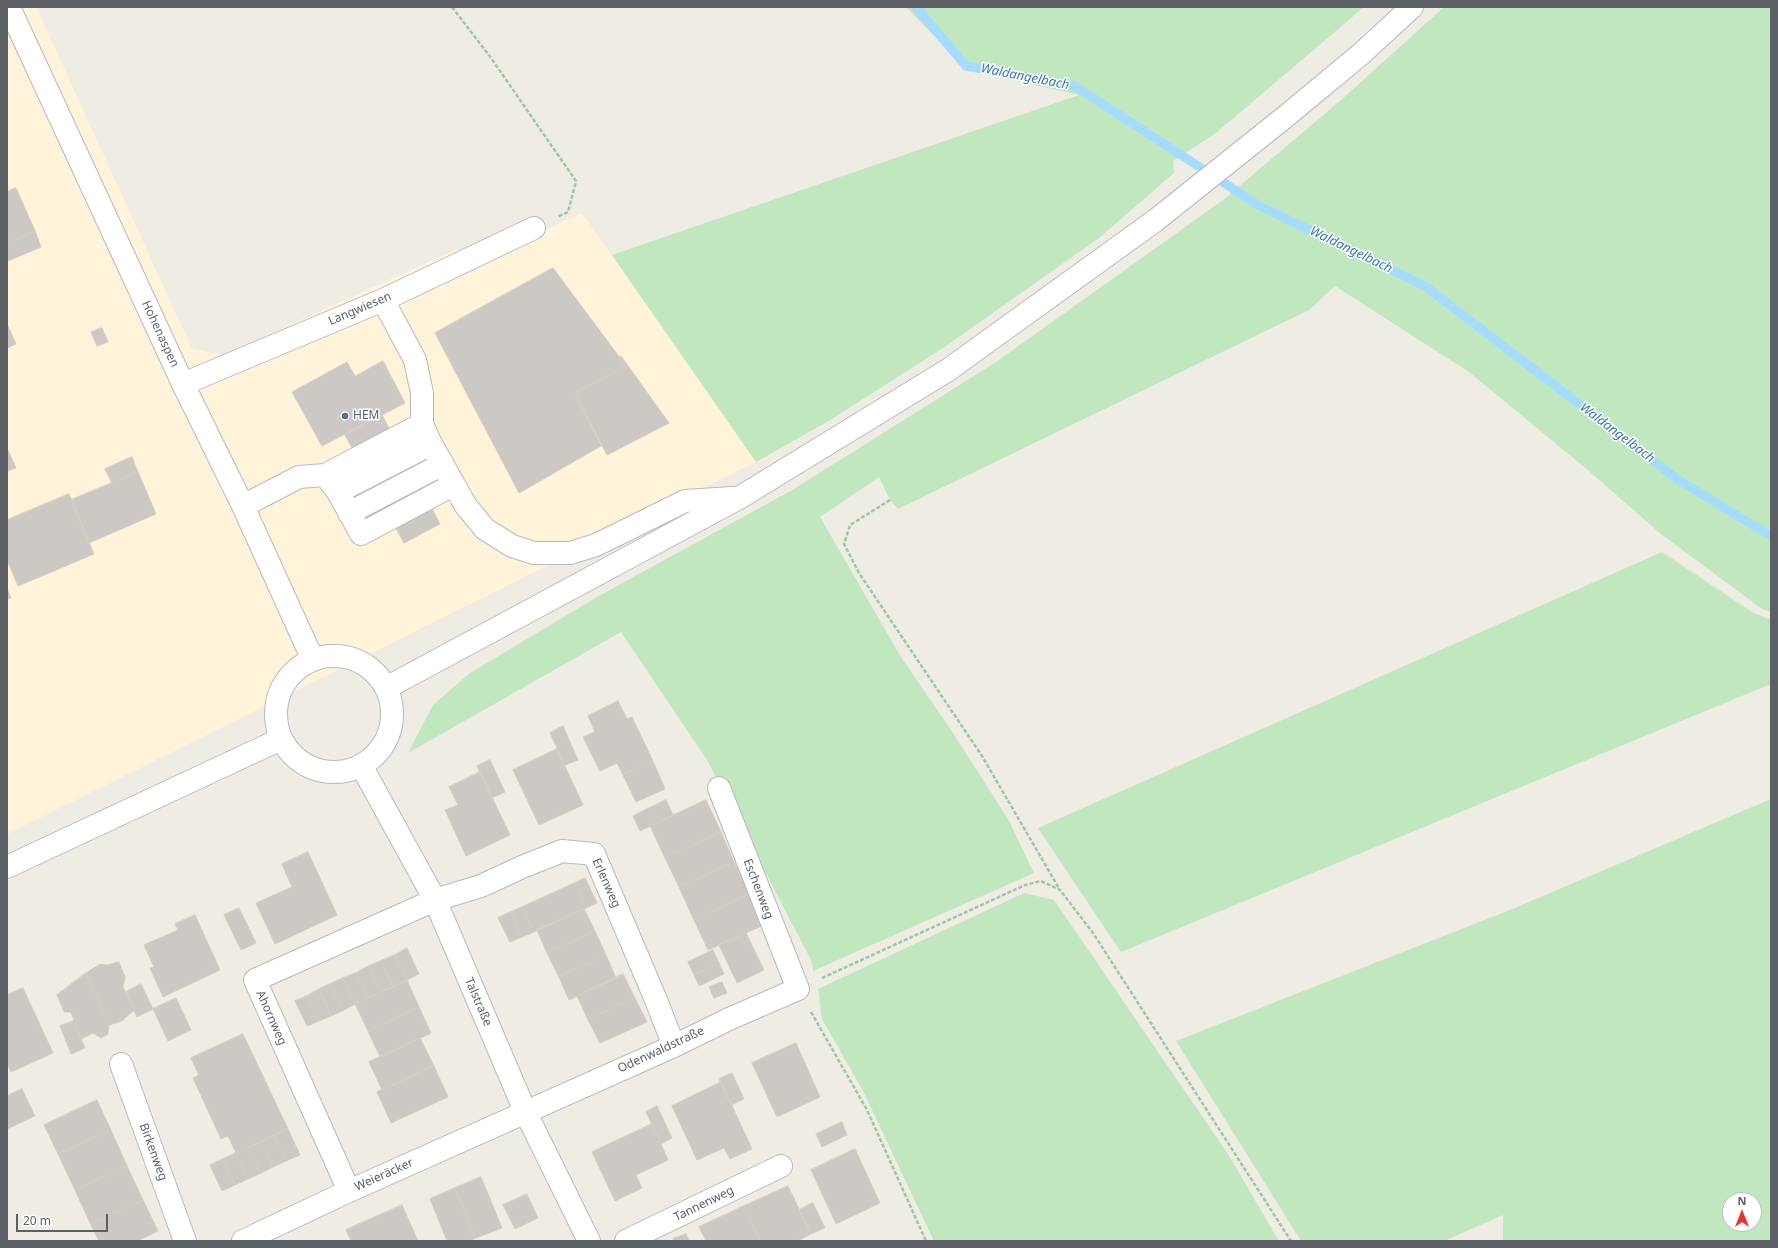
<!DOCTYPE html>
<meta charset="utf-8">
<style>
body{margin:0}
#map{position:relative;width:1778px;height:1248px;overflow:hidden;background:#efece4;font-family:"Noto Sans",sans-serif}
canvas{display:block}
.frame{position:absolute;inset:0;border:8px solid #5c6065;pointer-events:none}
.north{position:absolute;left:1722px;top:1192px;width:40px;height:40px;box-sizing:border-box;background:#fff;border:1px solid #bebfc1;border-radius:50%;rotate:0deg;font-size:11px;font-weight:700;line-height:16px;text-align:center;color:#5c6065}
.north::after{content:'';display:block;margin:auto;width:14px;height:18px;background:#ef2f2a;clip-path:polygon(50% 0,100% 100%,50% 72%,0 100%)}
.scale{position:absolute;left:16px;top:1214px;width:92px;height:18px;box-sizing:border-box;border:2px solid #5c6065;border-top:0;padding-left:5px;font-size:12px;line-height:14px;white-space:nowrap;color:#5c6065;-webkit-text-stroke:3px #fff;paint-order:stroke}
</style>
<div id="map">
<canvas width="1778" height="1248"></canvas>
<div class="frame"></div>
<div class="north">N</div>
<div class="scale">20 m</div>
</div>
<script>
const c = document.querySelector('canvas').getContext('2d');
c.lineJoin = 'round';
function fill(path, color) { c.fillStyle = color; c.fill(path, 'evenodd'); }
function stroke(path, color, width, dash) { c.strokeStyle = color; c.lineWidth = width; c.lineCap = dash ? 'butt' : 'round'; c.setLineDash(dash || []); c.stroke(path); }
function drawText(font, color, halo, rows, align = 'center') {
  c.font = font + ' "Noto Sans",sans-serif'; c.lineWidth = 3; c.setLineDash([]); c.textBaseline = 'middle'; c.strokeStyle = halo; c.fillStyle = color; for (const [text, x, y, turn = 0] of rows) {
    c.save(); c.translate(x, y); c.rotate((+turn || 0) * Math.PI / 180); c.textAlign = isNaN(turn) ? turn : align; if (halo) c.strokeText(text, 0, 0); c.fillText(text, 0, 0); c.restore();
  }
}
fill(new Path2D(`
 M7,7H36L192,349L224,355L457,249L466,268L582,213L756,462L7,834Z`), '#fff4d9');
fill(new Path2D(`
 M906,7H1364L1216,133L1173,161L1174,173L1099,238L946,346L832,419L756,462L612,255L1079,95L967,70Z
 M1444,7H1771V612L1762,609L1661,534L1589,471L1469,372L1335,286L1309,310L898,509L890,500L879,477L820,517L901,657L951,730L1008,819L1034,873L813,971L812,962L707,760L621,632L408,753L433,705L470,673L597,597L794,489L996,362L1223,200L1341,100Z
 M1662,552L1752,612L1771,620V684L1121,952L1038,828Z
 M1771,799V1241H1503V1215L1444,1241H1301L1176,1041L1510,910ZM1730,1200H1754V1224H1730Z
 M1024,893L1054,900L1228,1154L1279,1241H934L863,1091L822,1019L818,989Z`), '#c1e7bf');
stroke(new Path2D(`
 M916,7L966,66L1075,86L1258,205L1425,286L1677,479L1771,536`), '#a4dcff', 9);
const building = new Path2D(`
 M16,188L35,231L7,243V192Z
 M35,231L41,247L8,261L7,243Z
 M553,268L626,366L575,393L601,446L519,493L435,333Z
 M7,324L16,344L7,348Z
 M102,328L108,342L97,346L91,332Z
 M621,356L669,423L607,455L575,393L626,366L619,357Z
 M383,361L405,403L322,446L292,392L347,362L355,376Z
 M382,415L440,524L404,543L345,435Z
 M7,448L16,468L7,471Z
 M132,457L138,472L112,483L105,469Z
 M138,472L156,514L89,543L71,500Z
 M69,494L94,554L18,586L7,559V520Z
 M7,589L11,598L7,599Z
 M618,701L627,719L632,717L653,761L623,775L617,763L600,771L583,737L595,732L588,716Z
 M563,726L578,760L565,765L550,733Z
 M557,749L583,805L539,825L513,770Z
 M490,760L505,792L492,798L477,766Z
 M653,761L665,789L636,802L623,775Z
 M480,772L510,835L466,856L445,810L458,805L449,787Z
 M666,800L673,815L640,831L633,816Z
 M706,800L721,832L665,858L650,826Z
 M721,832L734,862L679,887L665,858Z
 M308,852L337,915L275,944L256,903L292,887L282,864Z
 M734,862L749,894L694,920L679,887Z
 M585,878L597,903L586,908L575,883Z
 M575,883L586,908L534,932L522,907Z
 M749,894L764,925L708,950L694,920Z
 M522,907L534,932L522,937L511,912Z
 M239,908L256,943L241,950L224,915Z
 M584,909L595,931L547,953L537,930Z
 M511,912L522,937L510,942L498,918Z
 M195,915L220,970L163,997L150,968L154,967L144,945L178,930L175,924Z
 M595,931L606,955L559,977L547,953Z
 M746,933L764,970L737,983L719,945Z
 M407,948L419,974L407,980L395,955Z
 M713,950L719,963L694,975L688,962Z
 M395,955L407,980L393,987L381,961Z
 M606,955L616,978L569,1000L559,977Z
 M381,961L393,987L381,992L369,966Z
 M119,962L125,977L123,987L134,1010L122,1021L109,1025L86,973L100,964L107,965Z
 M719,963L724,974L699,986L694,975Z
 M369,966L381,992L368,998L356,973Z
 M86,973L109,1025L108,1034L101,1038L93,1033L81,1039L71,1012H64L57,995Z
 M356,973L368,998L355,1004L343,978Z
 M623,974L635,998L588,1020L577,996Z
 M343,978L355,1004L342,1011L330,984Z
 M407,980L419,1007L368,1031L355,1004Z
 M722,982L727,993L714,998L709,987Z
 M141,984L153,1009L137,1017L126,992Z
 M330,984L342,1011L331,1016L319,989Z
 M23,988L53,1053L11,1072L7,1063V995Z
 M319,989L331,1016L319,1021L307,996Z
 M307,996L319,1021L307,1026L295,1001Z
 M176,998L191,1030L168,1041L153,1009Z
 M635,998L647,1022L600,1043L588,1020Z
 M419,1007L431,1033L380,1057L368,1031Z
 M74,1021L85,1048L71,1054L60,1026Z
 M243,1034L288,1129L236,1153L228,1136L221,1139L193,1078L199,1075L191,1058Z
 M420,1038L434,1066L382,1090L369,1062Z
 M796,1043L820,1097L777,1117L752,1063Z
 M434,1066L448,1097L391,1123L377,1092Z
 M732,1073L744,1099L731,1105L719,1079Z
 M721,1082L752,1149L730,1159L724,1148L697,1160L672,1106Z
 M22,1089L35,1116L7,1129V1096Z
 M97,1100L111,1130L58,1154L44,1125Z
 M657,1106L672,1138L661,1144L646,1112Z
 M842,1122L847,1135L822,1147L816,1134Z
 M652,1124L668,1160L636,1175L642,1188L615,1201L592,1152Z
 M288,1129L300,1155L286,1161L274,1135Z
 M111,1130L127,1166L75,1190L58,1154Z
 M274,1135L286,1161L273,1167L261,1142Z
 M261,1142L273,1167L261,1173L249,1147Z
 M249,1147L261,1173L248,1179L236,1153Z
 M855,1149L880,1203L836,1224L811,1170Z
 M236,1153L248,1179L235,1185L223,1159Z
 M223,1159L235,1185L222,1191L210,1165Z
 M127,1166L143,1200L91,1225L75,1190Z
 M481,1177L502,1228L476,1238L455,1188Z
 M788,1186L811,1234L797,1241H760L744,1206Z
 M455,1188L476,1238L469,1241H447L430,1199Z
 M527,1194L538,1218L515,1229L503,1205Z
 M143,1200L158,1231L137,1241H99L91,1225Z
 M813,1203L825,1228L811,1234L799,1210Z
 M402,1205L418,1241H351L346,1230Z
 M744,1206L760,1241H706L699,1227Z
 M686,1234L689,1241H674L673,1239Z`);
fill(building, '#ccc8c3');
stroke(building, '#d4cdc2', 1);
const minor = new Path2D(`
 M9,7L183,384L243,506L313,660
 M383,300L415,360L422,393V424L431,444L466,506L485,529L512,546L534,553H570L596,545L685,501L732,498
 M183,384L383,300L534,228
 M325,475L422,424
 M338,492L431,444
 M243,506L299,477L325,475L338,492L361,534L453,485
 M349,513L443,464
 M276 714a58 58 0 1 1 116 0a58 58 0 1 1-116 0Z
 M386,688L739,498L948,370L1156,220L1285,117L1361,54L1412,7
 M361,765L435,900L525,1111L589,1241
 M7,867L281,739
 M121,1064L185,1241
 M349,1191L255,980L435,900L481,886L522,867L562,851L594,854L656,1000L674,1046
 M243,1241L349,1191L674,1046L729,1019L798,989L719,788
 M626,1241L781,1166`);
stroke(minor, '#b6babe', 24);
stroke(new Path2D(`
 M452,7L491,58L576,181L568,212L557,217
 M890,500L850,525L844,544L859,573L982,756L1060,890
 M822,978L1025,885L1041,881L1060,890L1093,933L1291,1241
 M811,1012L867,1110L926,1241`), '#98c9a4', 2.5, [4, 2]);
stroke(minor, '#fff', 22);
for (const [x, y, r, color] of [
 [345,416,4,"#5c6f8a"]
]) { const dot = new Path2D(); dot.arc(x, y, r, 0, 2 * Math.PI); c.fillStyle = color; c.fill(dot); stroke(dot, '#fff', 1.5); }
drawText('12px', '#5c6065', '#fff', [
 ["Langwiesen",360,309,-23],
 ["Hohenaspen",160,334,65],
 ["Erlenweg",606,883,66],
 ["Eschenweg",758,889,69],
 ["Talstraße",478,1002,67],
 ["Ahornweg",271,1018,66],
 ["Odenwaldstraße",661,1050,-25],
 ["Birkenweg",153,1152,70],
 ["Weieräcker",384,1175,-24],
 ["Tannenweg",704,1204,-26]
]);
drawText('12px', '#4e5e75', '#fff', [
 ["HEM",353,416]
], 'left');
drawText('italic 13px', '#3a77ac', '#fff', [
 ["Waldangelbach",1025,77,11],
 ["Waldangelbach",1351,250,26],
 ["Waldangelbach",1617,433,37]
]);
</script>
